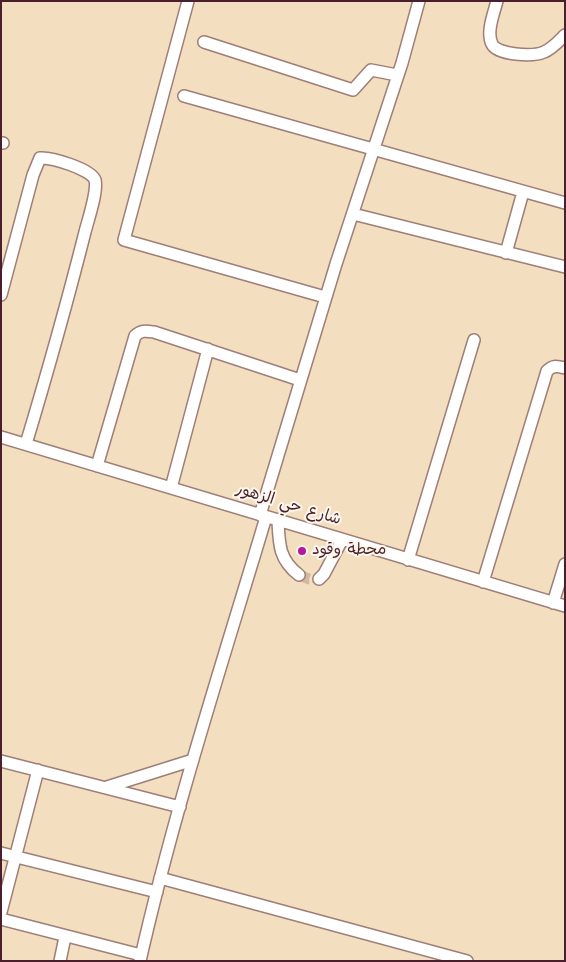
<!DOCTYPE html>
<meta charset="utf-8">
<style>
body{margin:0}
#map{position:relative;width:566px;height:962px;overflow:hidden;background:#f3dec0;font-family:Kalam,sans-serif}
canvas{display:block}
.frame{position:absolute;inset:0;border:2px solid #4a1f2b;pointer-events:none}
</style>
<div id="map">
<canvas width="566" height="962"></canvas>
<div class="frame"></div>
</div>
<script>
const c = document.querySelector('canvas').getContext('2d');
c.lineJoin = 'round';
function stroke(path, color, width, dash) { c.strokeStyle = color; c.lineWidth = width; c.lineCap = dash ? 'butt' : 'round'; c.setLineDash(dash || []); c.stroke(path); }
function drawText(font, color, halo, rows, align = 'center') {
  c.font = font + ' Kalam,"Playpen Sans Arabic",sans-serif'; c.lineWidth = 4; c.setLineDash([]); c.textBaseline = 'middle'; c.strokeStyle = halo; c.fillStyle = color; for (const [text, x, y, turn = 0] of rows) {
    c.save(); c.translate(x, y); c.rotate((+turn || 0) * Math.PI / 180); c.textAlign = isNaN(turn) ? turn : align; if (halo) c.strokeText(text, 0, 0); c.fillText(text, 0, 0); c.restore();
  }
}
stroke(new Path2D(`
 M299,575L309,579H319`), '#d1b8a2', 11, [11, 5.5]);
const minor = new Path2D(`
 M188,1L124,240L325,297
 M497,1C494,13 486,32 492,44C497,55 533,57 544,52C552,49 559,41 565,35
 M204,42L353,90L371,70L397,75
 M184,96L565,203
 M1,143H3
 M353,214L565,267
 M506,253L523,192
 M1,295L33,175L40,158C51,157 91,169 95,180C98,191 88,220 85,232C67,303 47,374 26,444
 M1,437L565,606
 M97,466L135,336C141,330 146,331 154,332L300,380
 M171,488L208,349
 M260,515L336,264L402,63L419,1
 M278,521C279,544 279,560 299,575
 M408,560L474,340
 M319,579L324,574L342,540
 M483,582L547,371C553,365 557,366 565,368
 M553,603L565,564
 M1,761L180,807
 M107,787L193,760
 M1,853L157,892
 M160,878L467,961
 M1,912L38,770
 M1,919L141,955
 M60,961L65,937
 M140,961C174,811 222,664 266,517`);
stroke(minor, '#9e7e76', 14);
stroke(minor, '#fff', 11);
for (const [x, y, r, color] of [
 [302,551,5,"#b5179e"]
]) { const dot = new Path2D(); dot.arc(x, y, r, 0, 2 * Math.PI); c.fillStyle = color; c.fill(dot); stroke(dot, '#fbf7ec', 2); }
drawText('16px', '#4a1f2b', '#fbf7ec', [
 ["شارع حي الزهور",288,506,17]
]);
drawText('16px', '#4a1f2b', '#fbf7ec', [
 ["محطة وقود",312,551]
], 'left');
</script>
